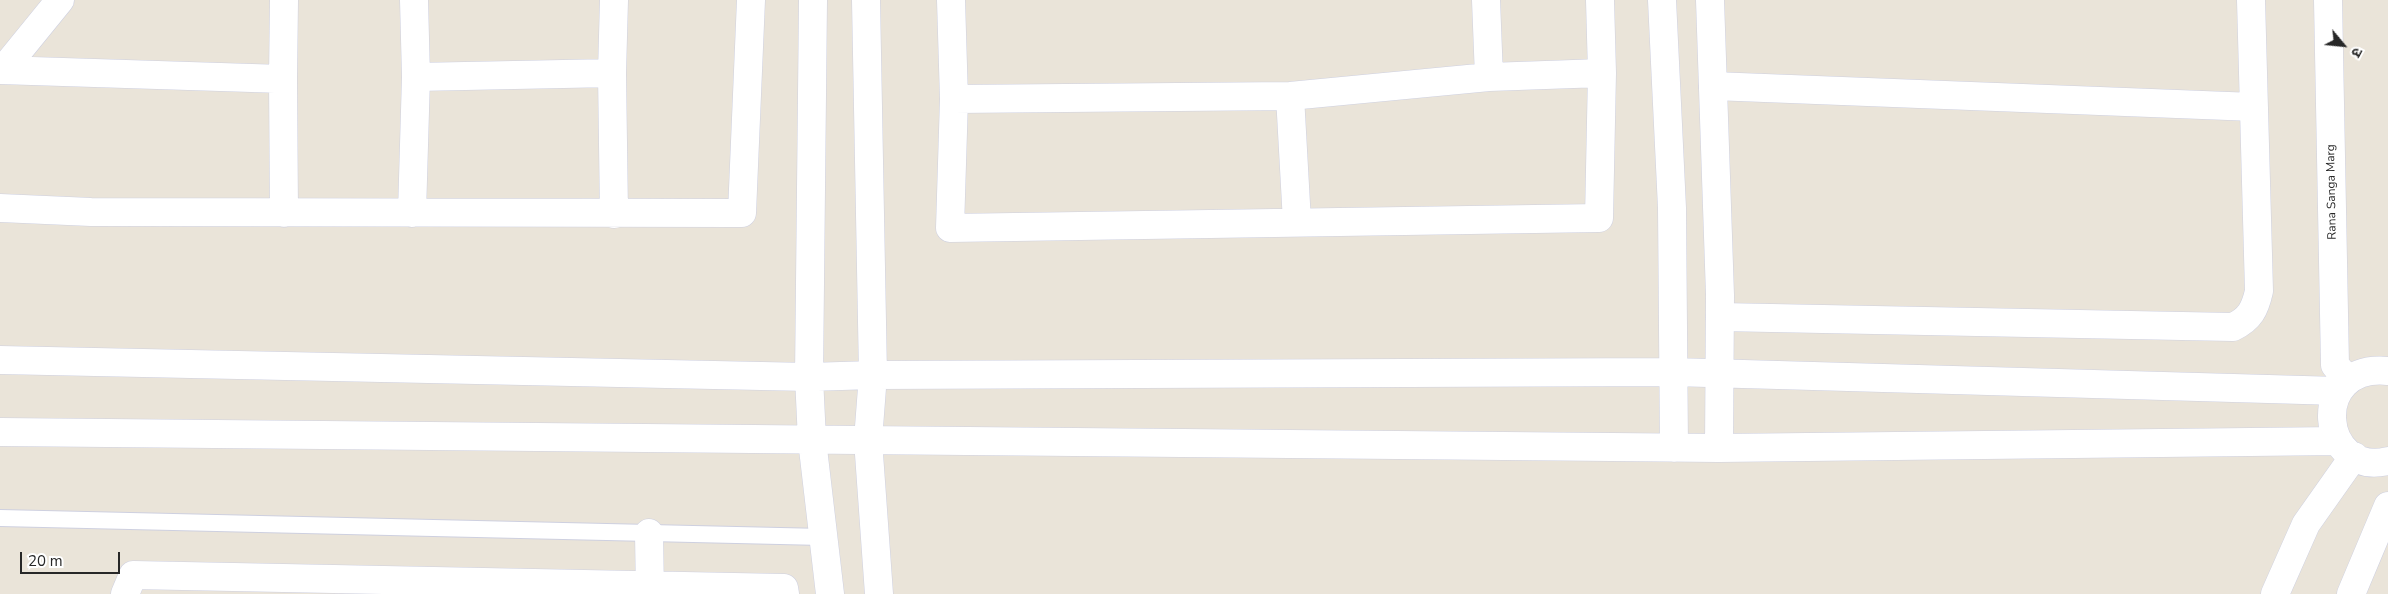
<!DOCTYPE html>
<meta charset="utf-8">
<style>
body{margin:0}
#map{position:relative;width:2388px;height:594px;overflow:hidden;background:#eae4d9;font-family:"Nunito Sans","Noto Sans Devanagari",sans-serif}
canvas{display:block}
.north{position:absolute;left:2318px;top:20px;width:50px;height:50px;-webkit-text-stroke:4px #fff;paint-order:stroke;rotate:118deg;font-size:14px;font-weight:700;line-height:20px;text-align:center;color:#272727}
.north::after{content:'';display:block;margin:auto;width:18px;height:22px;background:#272727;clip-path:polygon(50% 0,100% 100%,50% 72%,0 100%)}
.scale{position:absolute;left:20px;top:552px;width:100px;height:22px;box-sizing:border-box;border:2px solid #272727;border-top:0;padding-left:6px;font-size:15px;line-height:18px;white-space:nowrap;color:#272727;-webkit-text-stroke:4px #fff;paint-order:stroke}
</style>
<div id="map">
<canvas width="2388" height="594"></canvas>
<div class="north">उ</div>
<div class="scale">20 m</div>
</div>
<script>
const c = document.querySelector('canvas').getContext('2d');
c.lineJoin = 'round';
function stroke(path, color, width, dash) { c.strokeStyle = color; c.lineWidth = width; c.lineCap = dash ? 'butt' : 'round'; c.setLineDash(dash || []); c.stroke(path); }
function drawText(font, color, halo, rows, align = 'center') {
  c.font = font + ' "Nunito Sans",sans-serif'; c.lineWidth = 4; c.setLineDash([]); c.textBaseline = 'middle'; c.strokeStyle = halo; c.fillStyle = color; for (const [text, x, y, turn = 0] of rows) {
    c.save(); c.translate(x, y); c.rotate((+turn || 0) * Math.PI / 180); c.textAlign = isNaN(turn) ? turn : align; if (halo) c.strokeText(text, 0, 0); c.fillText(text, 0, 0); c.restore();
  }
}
const lane = new Path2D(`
 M0,518L823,537`);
const street = new Path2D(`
 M414,0L416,77L612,73L614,0
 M951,0L954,99L950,228L1599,218L1602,73L1600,0
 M1486,0L1489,77
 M0,70L283,79L284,0
 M3,70L60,0
 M612,73L614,214
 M283,79L284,213
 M1713,86L2254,107
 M1290,96L1297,222
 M954,99L1290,96L1489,77L1602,73
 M0,208L91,212L742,213L751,0
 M412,213L416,77
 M1720,317L2233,327C2250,319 2255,309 2259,291L2251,0
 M649,533L650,594
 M125,594L133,575L784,588L785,594`);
const secondary = new Path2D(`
 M813,0L809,377L812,440L830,594
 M866,0L873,375L868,440L879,594
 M1662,0L1672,208L1674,448
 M1710,0L1720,295L1719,448
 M2328,0L2335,365L2348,380
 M0,360L809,377L873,375L1673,372L2338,391
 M2388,371C2307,363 2320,478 2388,461
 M0,432L1719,448L2338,441
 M2275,594L2306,524L2354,456
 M2351,594L2388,506`);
stroke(lane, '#ced0e0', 18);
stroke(street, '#ced0e0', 29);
stroke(secondary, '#ced0e0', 29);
stroke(lane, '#fff', 16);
stroke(street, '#fff', 28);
stroke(secondary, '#fff', 28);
drawText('12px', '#272727', '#fff', [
 ["Rana Sanga Marg",2332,192,-91]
]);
</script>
